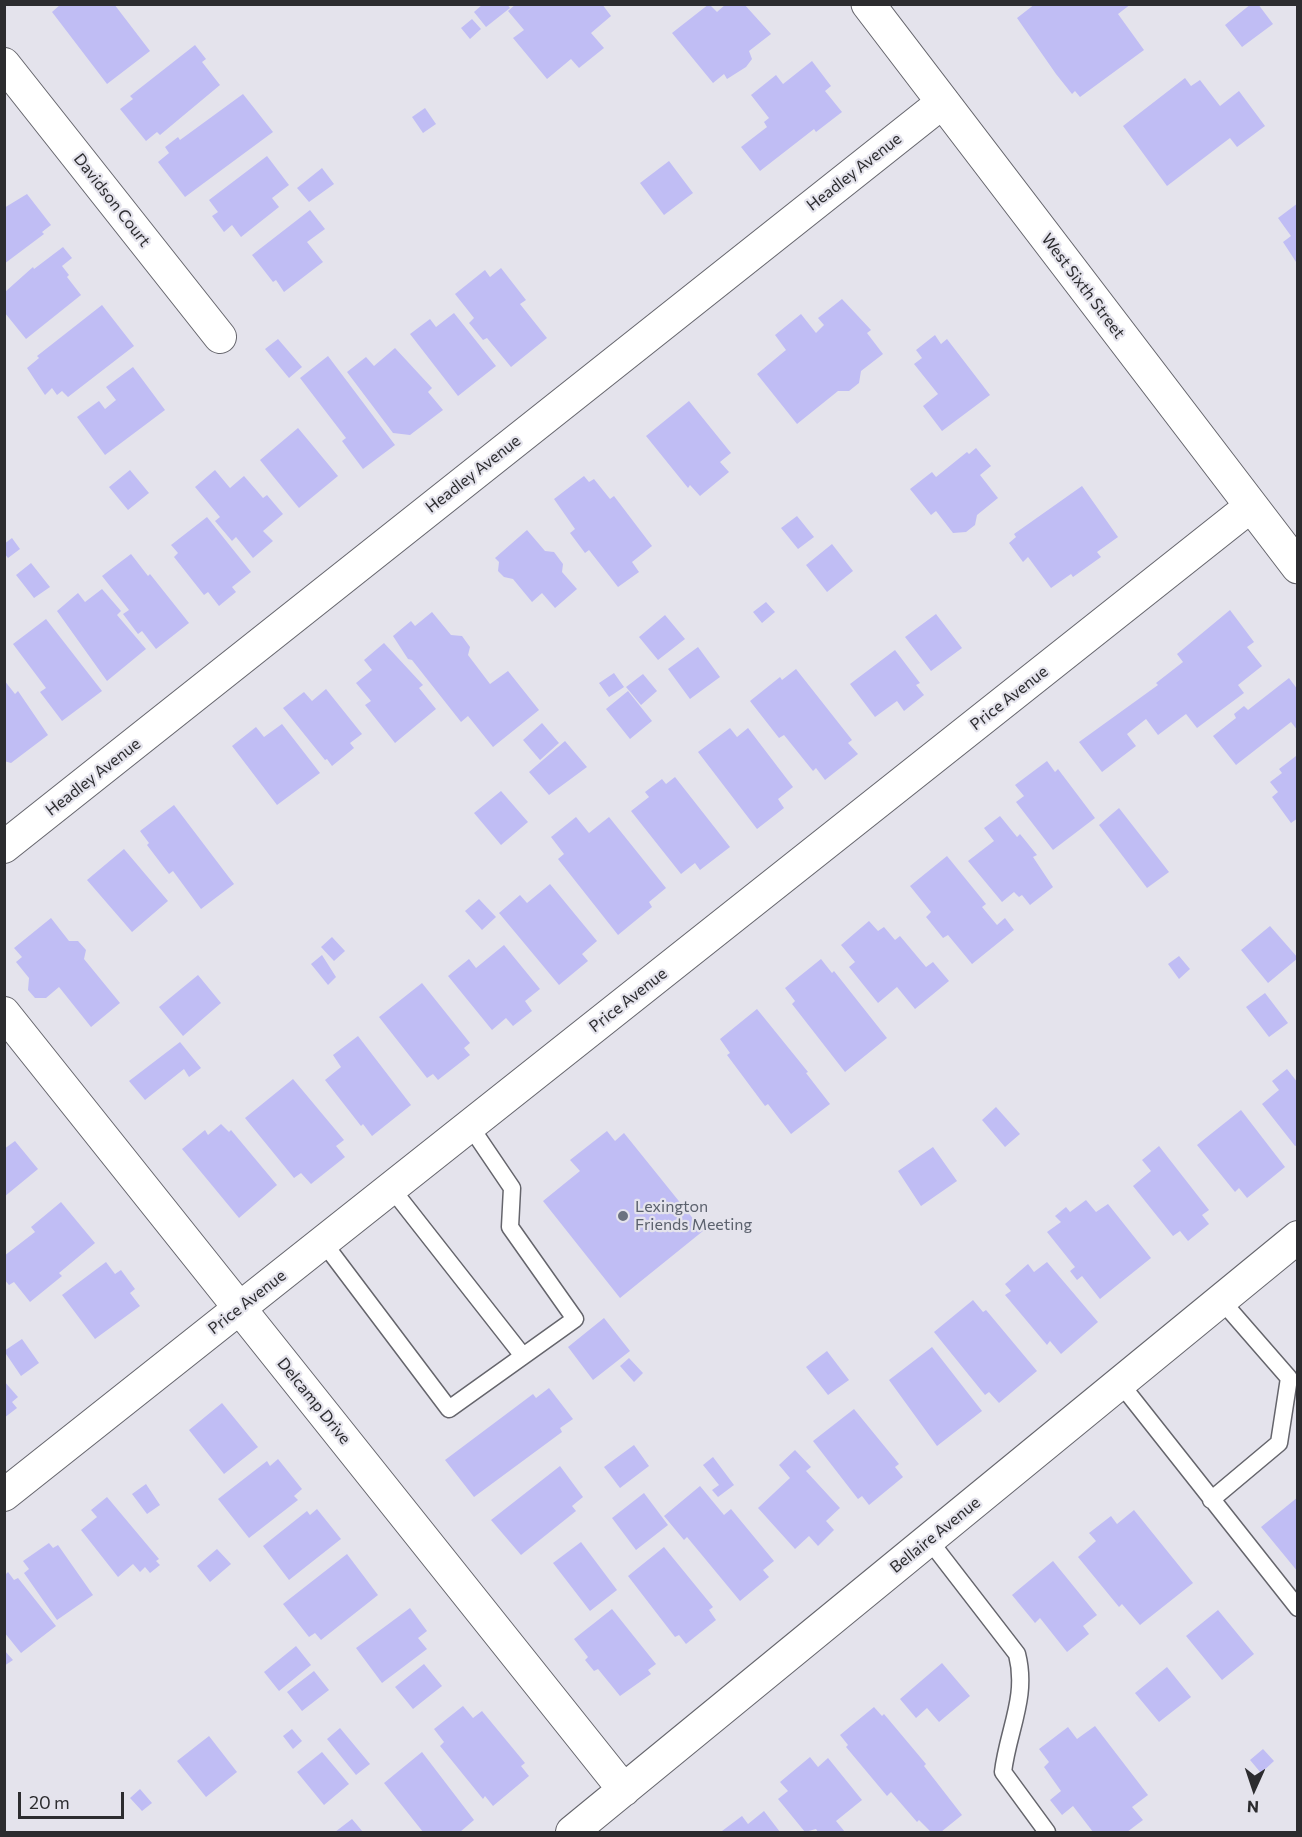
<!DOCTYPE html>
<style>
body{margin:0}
#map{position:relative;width:1302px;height:1837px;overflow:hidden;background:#e4e3ec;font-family:Commissioner,sans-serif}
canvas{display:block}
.frame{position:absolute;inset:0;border:6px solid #2c2c2f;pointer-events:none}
.north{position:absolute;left:1224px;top:1759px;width:60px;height:60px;-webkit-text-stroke:4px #e4e3ec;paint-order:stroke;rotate:183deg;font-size:16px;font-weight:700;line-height:24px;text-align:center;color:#2c2c2f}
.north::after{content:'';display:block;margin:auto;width:21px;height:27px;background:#2c2c2f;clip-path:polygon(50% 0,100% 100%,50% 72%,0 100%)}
.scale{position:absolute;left:18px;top:1792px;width:106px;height:27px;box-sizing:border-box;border:3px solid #2c2c2f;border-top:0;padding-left:8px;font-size:18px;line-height:21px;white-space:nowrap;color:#2c2c2f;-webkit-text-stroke:4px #e4e3ec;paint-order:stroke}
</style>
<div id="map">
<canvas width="1302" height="1837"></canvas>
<div class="frame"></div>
<div class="north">N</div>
<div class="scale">20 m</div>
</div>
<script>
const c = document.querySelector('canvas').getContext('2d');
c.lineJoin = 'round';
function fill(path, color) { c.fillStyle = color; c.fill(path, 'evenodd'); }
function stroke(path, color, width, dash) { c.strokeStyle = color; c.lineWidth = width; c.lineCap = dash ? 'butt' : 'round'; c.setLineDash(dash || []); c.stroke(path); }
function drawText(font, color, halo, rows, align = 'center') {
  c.font = font + ' Commissioner,sans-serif'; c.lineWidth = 4.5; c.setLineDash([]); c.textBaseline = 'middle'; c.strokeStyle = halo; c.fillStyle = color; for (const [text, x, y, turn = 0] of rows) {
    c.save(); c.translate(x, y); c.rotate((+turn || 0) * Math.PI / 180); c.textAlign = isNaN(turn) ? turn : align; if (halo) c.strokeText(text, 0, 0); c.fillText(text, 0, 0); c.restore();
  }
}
fill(new Path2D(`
 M61,4H114L150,51L107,84L52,12Z
 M483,4H507L510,8L486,27L474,12Z
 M516,4H602L611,16L591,33L604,48L579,68L571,59L547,79L513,38L524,30L508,11Z
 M709,4L717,12L726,4H744L771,34L749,51L752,59L746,67L727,79L724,74L713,83L672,33Z
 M1035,4H1131L1118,14L1144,50L1080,97L1075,91L1072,94L1056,74L1017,18Z
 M1251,4H1258L1273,24L1242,47L1225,25Z
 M472,19L481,29L470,39L461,28Z
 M195,45L206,59L202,62L220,85L160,135L157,132L146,141L120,109L133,99L130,96Z
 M812,61L831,86L825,91L842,112L816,132L814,129L760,171L741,147L767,127L764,122L769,118L751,95L776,75L783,84Z
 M1185,78L1191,86L1200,80L1220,106L1239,91L1265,126L1237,147L1230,138L1167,186L1123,126Z
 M243,94L273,132L185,197L158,162L169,153L165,147L178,137L180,140Z
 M425,108L436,124L423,133L412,117Z
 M267,156L289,185L272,198L279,207L241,237L232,225L224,232L212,216L218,212L209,200Z
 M669,161L693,193L664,215L640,183Z
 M322,168L334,184L309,202L297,188Z
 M27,194L51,225L42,232L44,234L4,264V208Z
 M1298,203V265L1283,242L1291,236L1278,218Z
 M310,210L325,229L307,242L323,262L284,292L276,280L273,282L252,255Z
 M63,247L72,258L62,266L69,275L67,277L81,295L26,339L5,313V292L33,267L34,269Z
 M501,268L526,300L520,304L547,338L511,367L487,338L483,340L469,323L474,318L455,294L485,270L490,277Z
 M842,299L871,330L867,333L883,354L861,371L859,383L849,391H838L797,424L757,374L786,350L775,335L801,314L816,333L824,325L818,318Z
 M102,305L134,346L68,397L62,391L57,395L52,388L45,395L27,368L39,358L37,356Z
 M454,313L496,366L458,396L410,334L430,319L436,327Z
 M935,335L941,344L947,339L990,395L942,431L923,406L938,394L914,364L922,358L916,350Z
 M278,339L302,367L289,378L265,349Z
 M395,348L432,388L428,392L443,410L410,435L393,433L347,372L366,357L374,366Z
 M328,356L395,445L363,469L342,441L346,438L300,378Z
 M133,367L165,410L105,455L77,417L99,401L105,409L116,400L106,387Z
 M689,401L731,453L720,462L729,472L700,496L690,485L688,488L646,436Z
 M298,428L338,476L299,508L260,460Z
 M976,448L991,466L980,475L998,498L977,515L975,525L966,532L953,533L936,511L931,515L910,489L932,472L936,477L967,452L969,454Z
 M130,470L149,493L128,510L109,487Z
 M215,470L230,488L244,476L263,498L267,495L283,514L263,531L273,541L253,558L236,537L232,541L215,521L220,517L195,487Z
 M584,476L589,482L594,479L610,499L614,496L652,546L632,562L639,572L618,587L589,550L585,553L570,533L575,529L554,499Z
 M1082,486L1118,537L1097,552L1101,557L1073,577L1071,574L1051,588L1028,557L1023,562L1009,543L1016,537L1014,534Z
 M797,516L814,537L798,549L781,528Z
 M207,517L251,572L232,587L236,592L219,606L208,592L204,595L174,557L178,553L171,545Z
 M527,530L545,551L554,552L563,564L562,572L577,589L555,608L542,593L532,602L513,579L504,577L498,571L499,562L495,558Z
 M12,538L20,549L8,558L4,553V544Z
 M832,544L853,571L827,592L806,565Z
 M131,554L148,576L150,574L189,623L156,649L142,631L138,634L123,614L129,610L102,576Z
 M31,563L50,587L34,598L16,575Z
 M102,589L121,611L117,615L146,649L107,681L57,611L78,593L85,602Z
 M766,602L775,612L762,623L753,612Z
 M1230,610L1254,642L1247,647L1262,666L1238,685L1244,693L1197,728L1186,714L1158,735L1146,719L1127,734L1136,746L1102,772L1079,742L1158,685L1156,683L1183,662L1177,654Z
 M432,612L451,635L462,636L470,647L468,655L490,684L508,671L539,710L493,747L468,716L461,722L412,660L408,659L393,636L411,621L415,626Z
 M936,614L962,648L931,671L905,637Z
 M665,615L685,639L658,660L639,637Z
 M46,619L102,691L62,721L40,692L46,688L13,644Z
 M384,643L423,685L419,688L436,709L395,743L365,705L371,701L356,683L372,670L364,660Z
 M698,647L720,677L690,699L668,669Z
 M895,650L920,683L916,685L924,695L904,711L897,701L875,717L850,684Z
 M796,669L852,740L848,743L858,754L825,780L816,768L813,771L784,735L779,738L750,701L780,677L782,680Z
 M614,673L624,687L609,697L599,683Z
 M643,674L657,691L641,705L626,687Z
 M1289,678L1298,690V731L1291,722L1236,765L1213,736L1236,718L1234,714L1244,706L1248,710Z
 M4,680L15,694L18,691L48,735L11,763L4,761Z
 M326,689L362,734L350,743L354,748L332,766L327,759L325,760L283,708L304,692L312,701Z
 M628,691L652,721L630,739L606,709Z
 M542,723L559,743L540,760L523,740Z
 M282,724L320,773L277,805L232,746L256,727L264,737Z
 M730,728L737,737L748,728L793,787L778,799L784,808L757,829L698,752Z
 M565,741L587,767L549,795L529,772Z
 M1296,756L1298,818L1291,823L1272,797L1278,792L1270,782L1282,773L1279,769Z
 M1047,761L1055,772L1058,769L1095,818L1053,850L1016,802L1024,796L1015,785Z
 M675,777L730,847L700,870L695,863L681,874L631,811L649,797L645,792L662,779L666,784Z
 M501,791L528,822L501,845L474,813Z
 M174,805L234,884L201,909L173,871L169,874L147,845L149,843L140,831Z
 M1119,808L1169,872L1147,888L1099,825Z
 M1000,816L1017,837L1020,834L1037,855L1033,857L1053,887L1030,905L1022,895L1019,897L1014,892L1002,902L968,861L994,841L984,828Z
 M576,817L589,833L609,817L666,888L649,902L652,907L618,935L558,859L564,854L551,837Z
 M124,849L168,901L132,932L87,880Z
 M947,856L986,904L982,907L997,925L1005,918L1014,930L972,964L948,935L943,938L926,917L931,912L910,886Z
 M550,884L597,941L582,954L588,961L559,985L499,913L520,895L527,903Z
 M479,899L496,917L482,930L465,911Z
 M51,918L69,941H78L86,950L84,959L120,1003L91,1027L59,987L46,998H35L28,990L29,978L16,962L22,957L14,948Z
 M869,921L878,931L884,927L895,940L900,936L926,967L933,962L949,981L915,1009L897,987L878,1003L849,967L855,962L841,945Z
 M1270,926L1298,958L1268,983L1241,950Z
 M332,937L345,951L334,961L321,947Z
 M504,945L540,989L525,1001L532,1011L513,1026L506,1018L492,1030L448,976L469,959L476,968Z
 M322,955L336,977L328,985L311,964Z
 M1179,956L1190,969L1179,979L1168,964Z
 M821,959L832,973L834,971L887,1038L845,1072L792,1004L795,1001L785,988Z
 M198,975L221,1003L183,1036L159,1007Z
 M422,983L470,1043L464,1048L470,1055L438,1080L433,1074L427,1078L379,1017Z
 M1265,993L1288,1023L1269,1037L1246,1007Z
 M757,1009L808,1072L806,1073L830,1104L791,1134L768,1104L765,1106L727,1055L730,1053L720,1039Z
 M358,1036L411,1105L372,1136L363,1124L361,1126L325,1080L341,1067L333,1055Z
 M180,1042L201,1068L189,1077L184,1069L145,1100L129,1081Z
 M1287,1069L1298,1083V1145L1295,1146L1262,1104L1279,1090L1272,1081Z
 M293,1079L344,1140L336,1146L345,1157L311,1184L301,1173L294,1178L245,1118Z
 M996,1107L1020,1134L1005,1147L982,1120Z
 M1241,1110L1285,1167L1247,1198L1239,1188L1235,1192L1197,1145Z
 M221,1124L229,1132L231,1130L277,1185L239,1218L182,1149L205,1130L208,1135Z
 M607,1131L615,1141L624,1133L703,1231L620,1298L543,1201L580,1171L570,1160Z
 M15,1141L38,1169L4,1197V1149Z
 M1159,1146L1209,1210L1202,1215L1209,1224L1188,1241L1180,1231L1173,1236L1133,1186L1151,1171L1142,1160Z
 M933,1147L957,1181L921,1206L898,1171Z
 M1086,1200L1096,1212L1108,1204L1151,1258L1100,1299L1082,1276L1077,1280L1070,1271L1075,1267L1047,1232L1061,1222L1055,1216L1066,1207L1070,1212Z
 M61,1202L95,1243L59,1273L62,1276L30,1302L14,1282L9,1285L4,1279V1256L35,1232L31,1227Z
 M106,1262L115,1274L121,1270L135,1289L130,1293L140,1306L95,1339L62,1295Z
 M1047,1262L1098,1322L1061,1354L1050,1341L1047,1345L1005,1295L1011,1291L1005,1284L1028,1264L1034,1272Z
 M973,1300L983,1312L986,1310L1037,1371L999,1403L989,1392L985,1395L934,1332Z
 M604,1318L630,1351L593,1380L568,1347Z
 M22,1339L39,1363L21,1376L4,1351Z
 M932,1347L982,1411L937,1446L889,1380Z
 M827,1351L849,1380L828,1395L806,1367Z
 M629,1358L643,1373L634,1382L620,1366Z
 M4,1381L18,1397L12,1402L17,1408L4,1418Z
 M549,1388L573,1419L560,1428L562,1432L474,1497L445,1460L533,1394L536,1398Z
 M222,1403L258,1447L224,1474L189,1430Z
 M854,1409L899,1464L895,1467L903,1477L869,1505L862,1496L858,1499L813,1441Z
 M634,1445L649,1466L620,1488L604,1467Z
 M795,1450L811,1467L806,1471L840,1508L826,1521L834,1530L818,1546L809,1536L795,1549L758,1508L790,1478L779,1465Z
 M713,1457L734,1485L718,1497L712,1490L719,1485L703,1465Z
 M278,1459L302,1489L294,1496L298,1500L249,1538L218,1499L267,1461L270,1466Z
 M560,1466L583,1497L572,1506L576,1511L521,1555L491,1520Z
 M146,1484L160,1505L147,1514L132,1494Z
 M700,1486L724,1515L731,1509L774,1561L763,1570L769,1577L740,1601L687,1537L684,1540L664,1516Z
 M644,1493L668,1525L636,1550L612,1518Z
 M107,1497L159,1559L156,1561L160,1565L150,1573L145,1567L140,1572L133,1564L118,1577L81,1530L97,1517L91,1510Z
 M1298,1497V1572L1261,1527Z
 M317,1509L341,1539L289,1580L263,1546L307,1511L310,1515Z
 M1134,1510L1193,1583L1140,1625L1122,1604L1119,1607L1078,1557L1096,1541L1089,1533L1111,1516L1117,1524Z
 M581,1542L617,1590L590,1611L553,1563Z
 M49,1543L53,1548L58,1545L93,1595L57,1620L24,1573L29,1569L23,1561Z
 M664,1547L713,1607L709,1610L716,1620L686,1644L679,1635L675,1637L628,1576Z
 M217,1549L231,1564L210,1582L197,1566Z
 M347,1554L378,1595L321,1640L315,1633L309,1637L283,1604Z
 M1053,1561L1097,1615L1083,1626L1089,1634L1067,1652L1040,1618L1035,1623L1012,1595Z
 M8,1572L14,1580L18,1578L56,1626L21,1653L4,1632V1576Z
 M410,1608L427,1631L418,1638L427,1649L382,1683L356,1648Z
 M612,1609L656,1664L648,1670L651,1674L620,1696L598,1669L594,1671L585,1660L588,1657L574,1639Z
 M1218,1610L1254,1654L1222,1680L1186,1636Z
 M296,1646L311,1665L279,1691L264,1672Z
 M4,1650L13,1660L4,1666Z
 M942,1663L970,1696L939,1722L927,1708L916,1718L900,1699Z
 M424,1664L442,1686L413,1709L395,1687Z
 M1167,1667L1191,1697L1159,1722L1135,1693Z
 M314,1671L329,1690L302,1711L287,1692Z
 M463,1706L473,1718L482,1711L525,1763L521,1766L529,1776L493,1806L485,1796L483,1799L440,1746L444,1742L434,1729Z
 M874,1707L882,1716L884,1714L926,1764L924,1766L962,1815L941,1832H931L919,1820L917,1822L891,1792L887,1796L846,1747L848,1745L840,1735Z
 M1095,1726L1148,1795L1132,1807L1143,1820L1127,1832H1093L1073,1806L1062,1815L1050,1800L1061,1791L1044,1767L1049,1762L1039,1749L1068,1727L1077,1739Z
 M340,1728L370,1764L356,1775L327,1739Z
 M292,1729L302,1741L293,1749L283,1736Z
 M209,1736L237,1772L206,1797L177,1761Z
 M1263,1749L1274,1761L1261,1773L1250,1760Z
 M322,1752L349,1784L324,1805L297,1772Z
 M422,1752L474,1820L460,1832H423L384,1783Z
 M810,1757L818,1767L828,1758L862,1800L836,1821L845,1832H818L816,1829L805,1832L778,1799L788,1791L780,1782Z
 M140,1789L152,1803L142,1811L130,1798Z
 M764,1811L780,1832L722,1831L742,1816L748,1824Z
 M352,1819L363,1832H335Z`), '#c0bdf4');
const lane = new Path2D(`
 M392,1189L523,1356
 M323,1242L449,1409L575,1319L510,1227L512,1188L470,1126
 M1120,1383L1298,1608
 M1211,1500L1279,1443L1289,1378L1221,1300
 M929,1540L1017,1654C1028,1697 1008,1730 1003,1772L1047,1832`);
const street = new Path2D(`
 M4,64L220,337
 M4,847L943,102
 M4,1013L624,1790
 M4,1495L1251,506
 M572,1832L1298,1237`);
const secondary = new Path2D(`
 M868,4L1298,567`);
stroke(lane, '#65656c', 19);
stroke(street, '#65656c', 34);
stroke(secondary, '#65656c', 35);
stroke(lane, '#fff', 16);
stroke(street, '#fff', 32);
stroke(secondary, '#fff', 33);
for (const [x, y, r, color] of [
 [623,1216,6,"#6b7280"]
]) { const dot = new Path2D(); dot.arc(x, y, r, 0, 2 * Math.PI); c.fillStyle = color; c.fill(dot); stroke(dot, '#e4e3ec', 2); }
drawText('16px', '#2c2c2f', '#e4e3ec', [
 ["Headley Avenue",854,172,-38],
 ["Davidson Court",112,200,52],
 ["West Sixth Street",1083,286,53],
 ["Headley Avenue",473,474,-38],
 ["Price Avenue",1009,698,-38],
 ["Headley Avenue",93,777,-38],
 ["Price Avenue",628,1000,-38],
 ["Price Avenue",247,1302,-38],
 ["Delcamp Drive",314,1401,51],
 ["Bellaire Avenue",935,1535,-39]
]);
drawText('16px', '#5b616d', '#e4e3ec', [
 ["Lexington",635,1207],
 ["Friends Meeting",635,1225]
], 'left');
</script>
